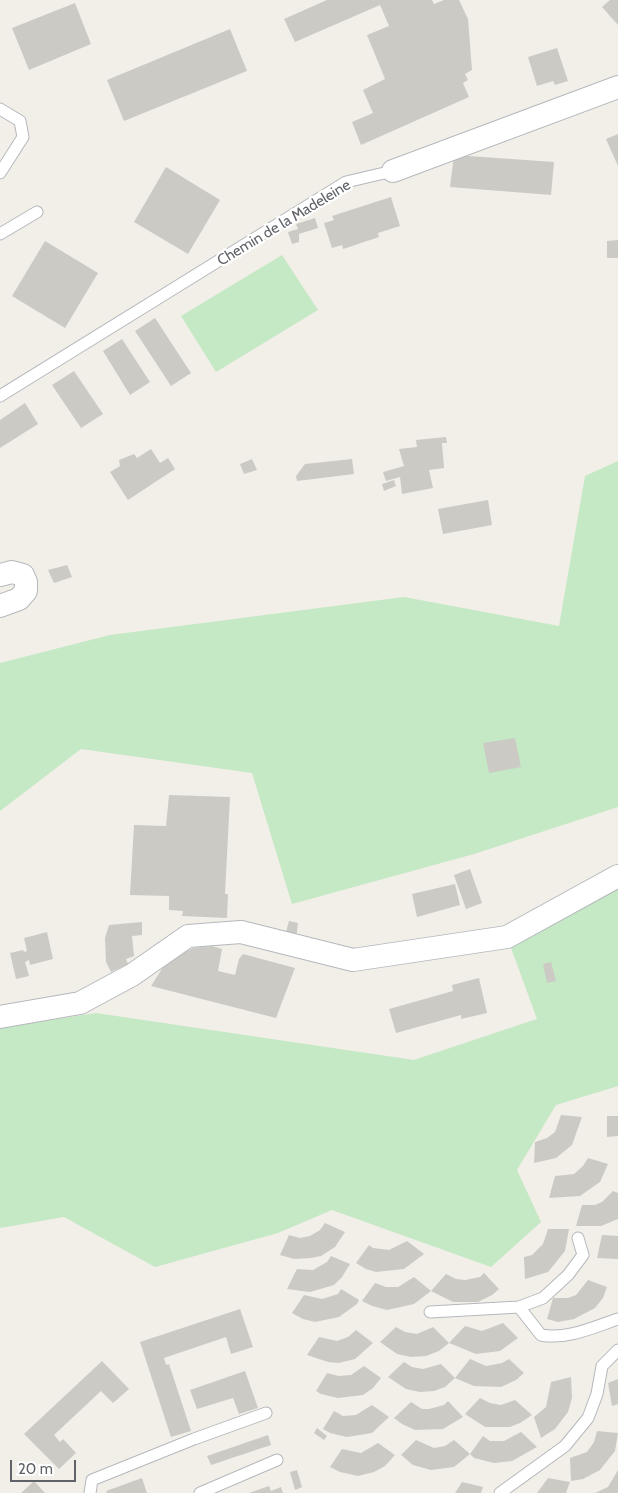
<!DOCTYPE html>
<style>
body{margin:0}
#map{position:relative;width:618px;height:1493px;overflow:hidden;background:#f1efe8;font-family:Cabin,sans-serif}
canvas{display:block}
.scale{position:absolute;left:10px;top:1460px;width:66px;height:22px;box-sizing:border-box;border:2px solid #5f6368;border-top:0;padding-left:6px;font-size:15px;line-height:18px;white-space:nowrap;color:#5f6368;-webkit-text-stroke:4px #fff;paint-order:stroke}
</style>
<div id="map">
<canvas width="618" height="1493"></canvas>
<div class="scale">20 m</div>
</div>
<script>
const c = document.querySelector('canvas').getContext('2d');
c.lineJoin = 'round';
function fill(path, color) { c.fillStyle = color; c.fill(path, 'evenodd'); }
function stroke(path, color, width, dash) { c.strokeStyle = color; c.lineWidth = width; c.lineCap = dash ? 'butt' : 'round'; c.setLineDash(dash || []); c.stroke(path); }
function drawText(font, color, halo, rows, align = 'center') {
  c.font = font + ' Cabin,sans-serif'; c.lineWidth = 4.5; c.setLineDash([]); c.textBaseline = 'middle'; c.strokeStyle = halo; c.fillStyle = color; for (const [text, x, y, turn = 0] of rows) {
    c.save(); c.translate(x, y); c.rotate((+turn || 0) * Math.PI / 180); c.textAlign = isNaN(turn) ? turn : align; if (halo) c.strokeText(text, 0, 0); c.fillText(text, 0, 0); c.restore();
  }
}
fill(new Path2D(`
 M282,255L318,310L216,372L181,316Z
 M618,461V807L474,854L292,904L252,773L81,749L0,811V663L110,635L404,597L559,626L585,476Z
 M618,876V1086L556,1105L517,1170L541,1222L491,1267L332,1210L278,1233L155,1267L64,1217L0,1228V1028L96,1013L414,1060L537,1019L507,937Z`), '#c5e8c5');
fill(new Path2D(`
 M327,0H432L434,4L444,0H459L468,19L472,70L465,74L468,80L463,83L469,97L361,145L352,122L373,113L363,90L385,79L367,35L389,26L380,5L295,42L284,19Z
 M610,0H618V25L602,7Z
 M75,3L91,44L29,70L12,28Z
 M230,29L247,71L124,121L107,80Z
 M557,48L568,81L555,85L553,81L537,86L528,57Z
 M618,134V166L606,139Z
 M454,155L554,162L551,195L450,187Z
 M166,167L220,200L188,254L134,222Z
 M391,197L400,226L378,233L379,237L343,249L342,245L332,248L324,223L334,220L332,216Z
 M315,218L318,228L299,234V242L292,244L288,232L298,229L296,224Z
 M618,240V258H607V241Z
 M45,241L98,273L65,328L12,296Z
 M155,318L191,373L171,386L135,331Z
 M122,339L150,382L130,395L103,351Z
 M74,371L103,414L81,428L52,385Z
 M25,403L38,424L0,448V420Z
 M446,437L447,443H442L444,468L429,470L433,488L402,494L400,477L386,481L383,472L404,466L399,449L417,447L416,440Z
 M151,449L160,463L168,458L175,469L128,500L110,472L120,466L119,460L134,454L137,458Z
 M252,459L257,470L244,474L240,464Z
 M352,459L354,474L297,481L296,476L305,464Z
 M394,480L396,486L384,491L382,484Z
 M488,500L492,525L443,534L438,509Z
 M67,565L72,577L54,583L48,570Z
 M515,738L521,767L489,773L483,743Z
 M169,795L230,797L225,894H228L227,918L182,916L183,911L169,910V896L130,895L134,825L166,826Z
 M470,869L482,903L466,909L454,875Z
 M455,884L460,905L417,917L412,894Z
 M289,921L298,923L296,939L285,936Z
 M142,922V935L132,936L134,956L126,959L128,964L111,972L106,962L105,938L109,925Z
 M47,932L53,959L30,965L29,960L25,962L29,976L16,979L10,953L23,950L24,952L27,951L24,938Z
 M212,946L222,949L218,971L235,975L239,959L243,954L295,968L276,1018L151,986L167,961L193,948Z
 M551,962L556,981L547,983L543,964Z
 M479,978L487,1013L461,1019V1015L396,1033L389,1009L453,991L452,985Z
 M561,1115L582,1117L572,1145L556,1158L534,1163L535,1142L547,1138L555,1132Z
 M607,1116H618V1136L607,1137Z
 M588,1158L608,1164L600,1182L580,1196L549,1198L555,1176L574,1174L583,1166Z
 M613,1191L618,1193V1219L601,1226H576L582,1205H595L602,1202Z
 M325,1223L345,1232L335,1247L321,1256L311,1258L294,1259L280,1255L289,1235L300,1238L310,1236L320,1230Z
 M548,1229H569L565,1251L548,1272L525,1279L524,1257L532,1255L543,1244Z
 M602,1235L618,1236V1259L597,1258Z
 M407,1241L424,1254L404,1269L376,1272L366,1269L356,1263L369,1245L373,1248L389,1250Z
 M331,1256L350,1264L342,1277L334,1285L310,1292L287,1289L297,1269L313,1270L327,1262Z
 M484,1273L499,1289L492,1295L478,1302H453L431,1291L446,1274L456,1279L465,1280L480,1277Z
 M414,1277L431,1291L414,1304L387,1310L372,1306L362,1301L375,1283L386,1287H398Z
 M588,1280L607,1287L603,1298L595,1308L574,1319L558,1322L547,1319L553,1298H568L576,1295Z
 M341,1289L359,1300L357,1304L339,1317L315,1322L303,1319L292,1313L304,1295L322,1299L338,1294Z
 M240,1309L253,1347L231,1354L226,1337L164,1358L166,1365L169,1364L191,1431L171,1437L140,1342Z
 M503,1323L518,1338L500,1351L476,1354L449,1343L465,1326L482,1331Z
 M396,1327L405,1332L417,1334L433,1327L449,1343L439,1351L426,1356L411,1357L397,1354L380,1342Z
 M356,1330L373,1343L355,1359L339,1363L328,1362L307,1355L319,1337L337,1341L348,1337Z
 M470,1359L486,1366L502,1363L509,1359L524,1373L516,1380L501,1387L474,1386L455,1378Z
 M102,1361L129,1389L113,1403L101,1391L54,1435L60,1442L63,1439L76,1453L59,1469L24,1434Z
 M404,1362L412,1367L423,1369L441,1364L455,1378L445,1387L434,1391L420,1392L406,1389L388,1377Z
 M364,1366L381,1378L373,1388L363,1395L338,1398L321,1394L316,1391L327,1373L339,1376L351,1375Z
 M245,1371L258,1408L239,1414L233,1398L197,1409L190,1390Z
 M571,1377L572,1398L568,1412L555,1429L541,1438L534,1417L546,1407L551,1382Z
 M618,1379V1404L612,1406L608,1383Z
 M480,1398L490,1403L501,1405L515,1400L532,1415L520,1423L510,1427H485L465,1414Z
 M448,1401L463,1417L443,1429L415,1430L402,1424L394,1418L411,1402L422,1409H429L444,1405Z
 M372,1405L389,1417L372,1433L347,1437L330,1433L323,1429L334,1411L343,1416L356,1415Z
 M317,1428L327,1436L324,1440L314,1433Z
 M597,1431L618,1433L615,1451L600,1470L583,1479L571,1481L570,1458L587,1452L594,1442Z
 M521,1432L537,1447L512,1461L494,1463L474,1458L470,1454L454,1467L431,1470L413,1465L401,1455L416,1440L434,1448L445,1446L454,1440L470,1454L483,1436L490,1441H504Z
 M268,1435L271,1445L211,1465L207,1456Z
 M378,1443L395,1455L385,1466L374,1472L358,1476L340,1472L330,1467L342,1449L361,1453Z
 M297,1470L302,1487L295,1490L290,1472Z
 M618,1470V1493H595L608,1487Z
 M142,1478L147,1493H107L106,1491Z
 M548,1478L570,1482L566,1493H537Z
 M34,1481L45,1493H21Z
 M462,1482L483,1487L481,1493H455Z
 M269,1486L271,1491L281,1487L283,1493H249Z`), '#cccac5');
const service = new Path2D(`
 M0,109L20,121L23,137L0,173
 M0,234L37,212
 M0,396L346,182L393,171
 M519,1307L543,1298L568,1275L583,1255L578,1238
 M430,1312L519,1307L541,1335C567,1340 594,1327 618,1319
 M90,1493L92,1480L194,1439L266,1413
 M200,1493L277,1460
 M500,1493L565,1446L588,1418L597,1394L602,1366L618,1350`);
const minor = new Path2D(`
 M393,171L618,87
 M0,575L12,572L23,575L26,582V591L19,599L0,606
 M0,1017L80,1003L132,975L188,936L241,932L353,960L507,937L618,876`);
stroke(service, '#b5b8bc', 13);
stroke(minor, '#b5b8bc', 24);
stroke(service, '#fff', 11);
stroke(minor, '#fff', 22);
drawText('15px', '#5f6368', '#fff', [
 ["Chemin de la Madeleine",284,223,-31]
]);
</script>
